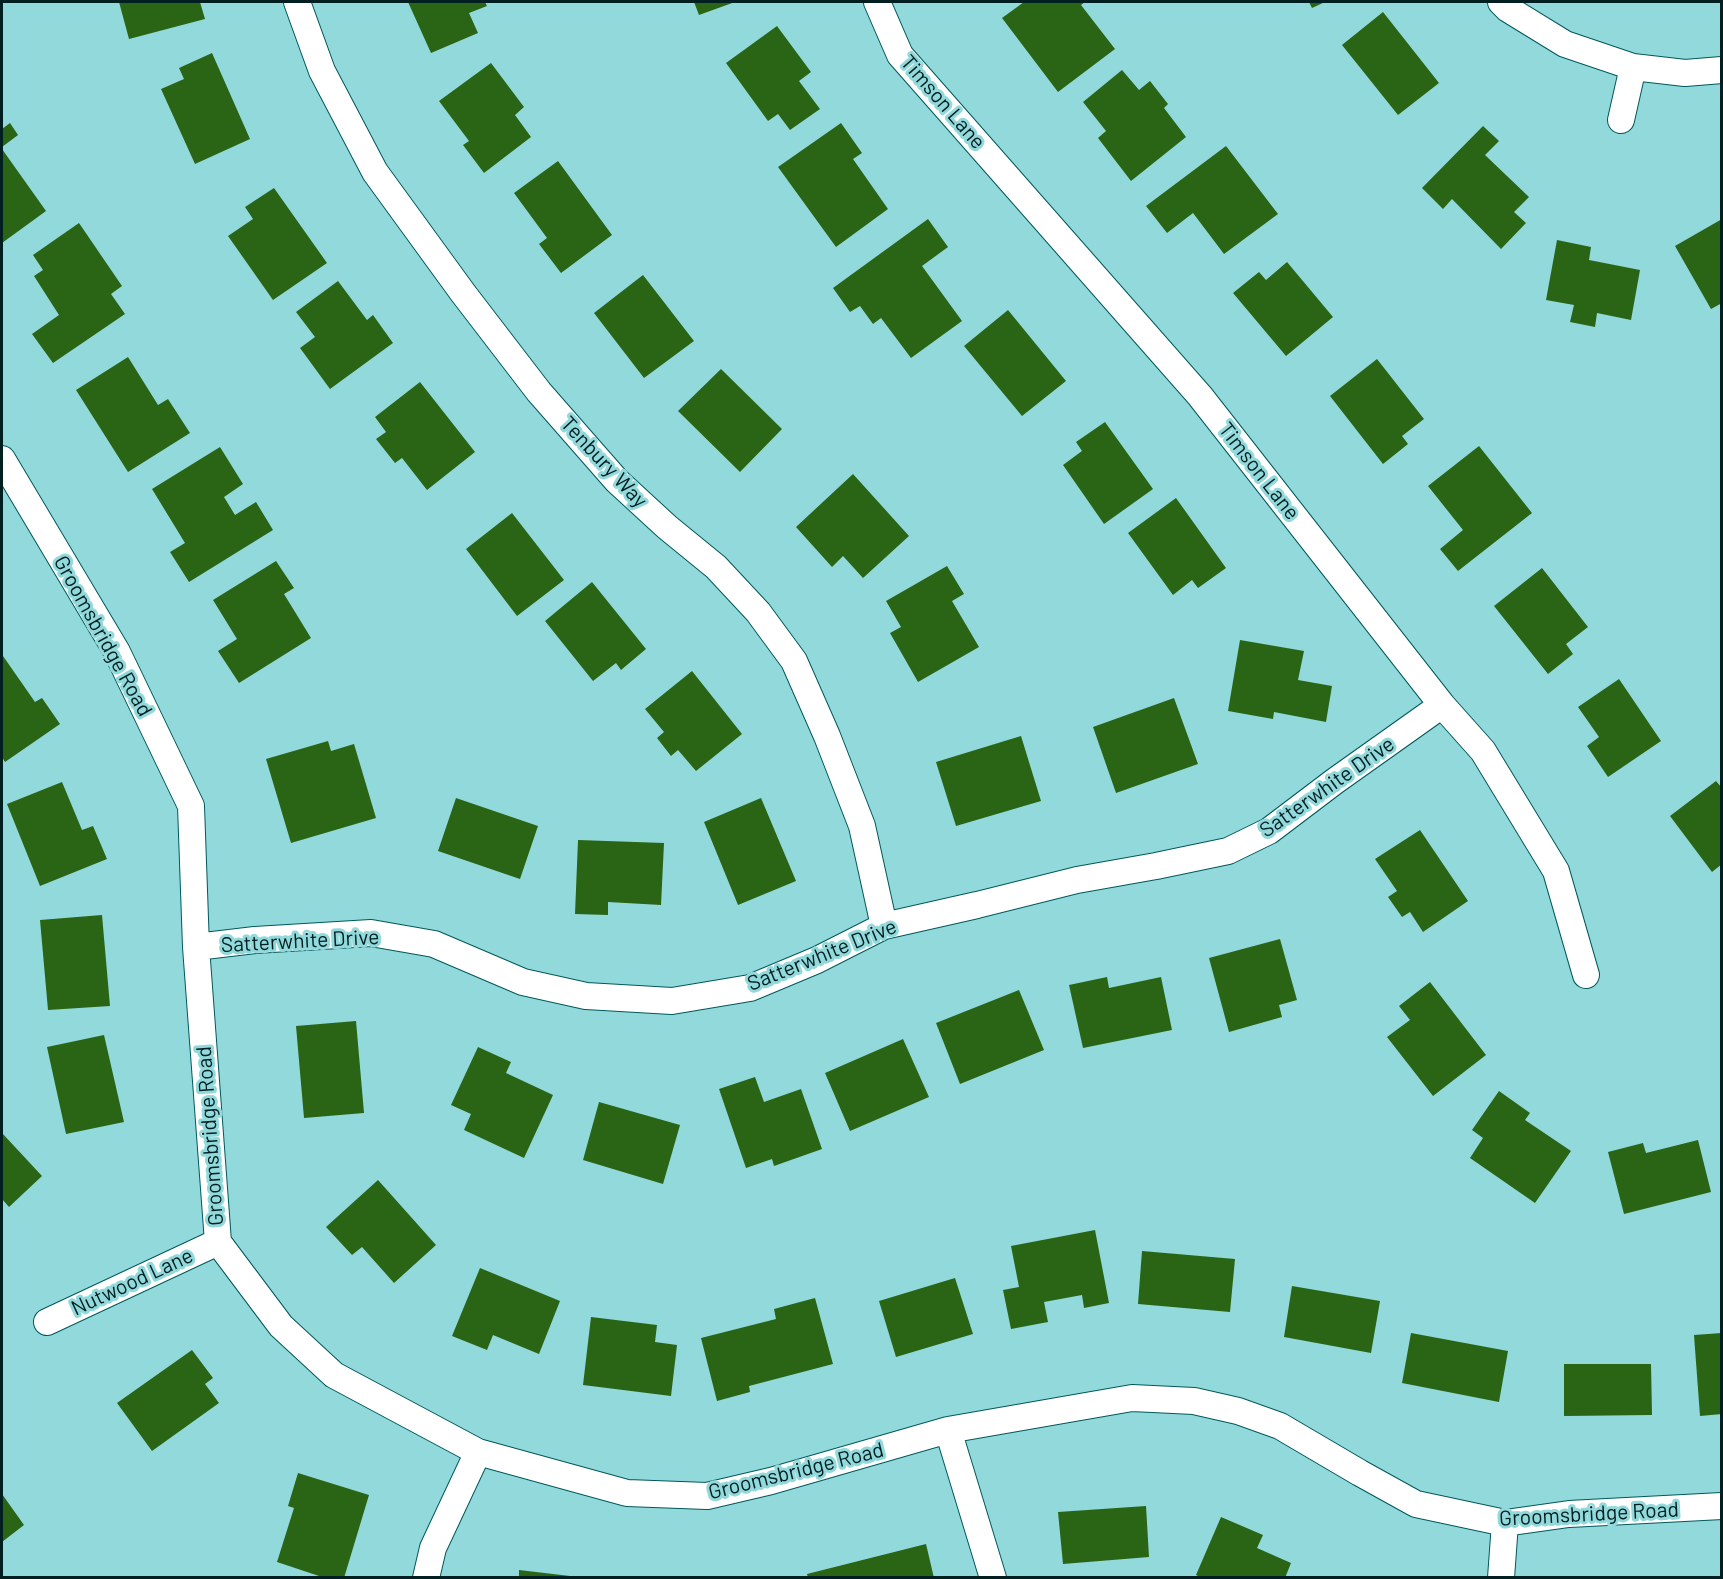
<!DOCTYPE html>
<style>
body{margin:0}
#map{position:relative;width:1723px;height:1579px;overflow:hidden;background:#92d9dc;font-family:Barlow,sans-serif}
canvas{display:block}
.frame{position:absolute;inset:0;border:3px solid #011e20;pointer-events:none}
</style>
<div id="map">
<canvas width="1723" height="1579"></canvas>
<div class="frame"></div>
</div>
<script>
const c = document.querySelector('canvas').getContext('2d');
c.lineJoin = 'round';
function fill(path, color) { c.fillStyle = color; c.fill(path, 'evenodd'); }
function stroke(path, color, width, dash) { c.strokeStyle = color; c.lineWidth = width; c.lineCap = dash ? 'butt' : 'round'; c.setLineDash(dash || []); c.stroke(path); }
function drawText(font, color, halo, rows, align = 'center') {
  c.font = font + ' Barlow,sans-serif'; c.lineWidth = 6; c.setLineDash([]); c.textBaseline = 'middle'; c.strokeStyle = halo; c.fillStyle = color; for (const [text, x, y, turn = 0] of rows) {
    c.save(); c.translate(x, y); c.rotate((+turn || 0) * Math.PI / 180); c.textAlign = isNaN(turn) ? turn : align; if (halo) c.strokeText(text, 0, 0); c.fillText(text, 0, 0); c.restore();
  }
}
fill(new Path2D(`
 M119,2H200L205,19L129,39Z
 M408,2H485L487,6L469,13L478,33L431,53Z
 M694,2H735L699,15Z
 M1024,2H1085L1081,5L1115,49L1058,92L1002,18Z
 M1309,2H1325L1312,8Z
 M1383,12L1439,83L1398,115L1342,45Z
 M777,26L811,72L799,81L820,109L790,130L778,114L768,121L726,63Z
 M212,53L250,139L195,164L161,89L184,79L179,68Z
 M491,63L524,107L515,115L531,137L484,173L463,145L469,141L439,101Z
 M1122,70L1139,90L1150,81L1168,104L1164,108L1186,137L1131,181L1098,138L1106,131L1083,102Z
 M10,123L18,135L2,147V129Z
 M841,123L862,153L853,159L888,209L836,247L778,167Z
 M1483,126L1499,141L1485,155L1529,197L1514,212L1526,223L1501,249L1452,199L1443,209L1422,188Z
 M1226,146L1278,214L1224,254L1193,213L1167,233L1146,206Z
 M2,149L46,211L2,243Z
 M558,161L612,235L561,273L539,244L547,238L514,193Z
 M274,188L327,263L273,300L228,236L253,219L245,207Z
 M928,219L948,247L922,266L962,321L911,358L881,318L873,324L860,306L850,312L833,288Z
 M1722,219V303L1711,309L1675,246Z
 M79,223L122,286L111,294L125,314L53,363L32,334L59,315L34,276L43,270L33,255Z
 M1557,240L1591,247L1589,260L1640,270L1631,320L1597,313L1595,327L1570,322L1574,305L1546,300Z
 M1287,262L1333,317L1286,356L1233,293L1259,272L1266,280Z
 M643,275L694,341L644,378L594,313Z
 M338,281L367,320L373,315L393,343L330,389L300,348L315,337L296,312Z
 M1008,310L1066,381L1022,416L964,346Z
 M128,357L158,405L168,399L190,433L128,472L76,390Z
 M1377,359L1424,419L1402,436L1408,444L1383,464L1330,396Z
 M721,369L782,429L740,472L678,411Z
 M420,382L475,452L427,490L402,458L395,463L376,439L386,432L375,417Z
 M1105,422L1153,489L1104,524L1063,465L1082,451L1076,442Z
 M1479,446L1532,513L1458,571L1440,549L1463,530L1428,486Z
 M220,447L243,484L224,497L235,515L256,502L273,530L189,582L170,552L185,543L152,489Z
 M853,474L909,536L863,578L843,556L832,567L796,527Z
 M1176,498L1226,568L1198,588L1192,580L1173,595L1128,533Z
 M512,513L564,580L517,616L466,549Z
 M276,561L294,588L284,594L311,638L239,683L218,651L237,639L213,600Z
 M947,566L964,594L952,601L979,647L918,682L890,633L901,627L886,601Z
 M1542,568L1588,627L1566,644L1573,654L1548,674L1494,606Z
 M592,582L646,649L621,670L616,663L593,681L545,621Z
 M1240,640L1304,651L1298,680L1332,686L1326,722L1274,712L1273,719L1228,711Z
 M3,656L35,702L42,698L60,724L5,762L2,757V657Z
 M692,671L742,734L696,771L678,750L671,756L657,738L664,732L645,709Z
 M1619,679L1661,741L1608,777L1587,746L1599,737L1578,707Z
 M1174,698L1198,764L1116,793L1093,727Z
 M1021,736L1041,801L956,826L936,762Z
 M328,741L331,751L354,744L376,818L291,843L266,759Z
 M1716,781L1722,788V864L1712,872L1670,816Z
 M62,782L82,830L93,826L107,859L40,886L7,804Z
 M456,798L538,826L520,879L438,851Z
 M761,798L796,881L738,905L704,822Z
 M1420,830L1468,901L1423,932L1410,912L1402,917L1388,897L1397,891L1375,859Z
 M578,840L664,843L661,905L608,902V915L575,914Z
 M102,915L110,1006L48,1010L40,920Z
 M1280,939L1297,1000L1279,1005L1282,1017L1229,1032L1209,958Z
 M1107,977L1109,988L1161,977L1172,1030L1083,1048L1069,985Z
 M1430,982L1486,1055L1433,1096L1387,1037L1410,1020L1399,1006Z
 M1019,990L1044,1050L960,1084L936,1023Z
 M356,1021L364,1113L304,1118L296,1026Z
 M104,1035L124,1122L66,1134L47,1047Z
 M903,1039L929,1097L850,1131L825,1073Z
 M478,1047L511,1062L506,1073L553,1095L524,1158L464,1130L471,1114L451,1105Z
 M755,1077L764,1102L801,1089L822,1149L774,1166L772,1159L746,1168L719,1089Z
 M1499,1091L1530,1113L1525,1120L1571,1151L1535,1203L1470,1158L1483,1138L1472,1130Z
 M599,1102L680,1125L663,1184L583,1160Z
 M2,1133L42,1176L9,1207L2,1199Z
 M1698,1140L1711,1192L1624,1214L1608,1152L1643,1143L1646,1153Z
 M378,1180L436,1245L394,1283L362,1247L352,1255L326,1227Z
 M1095,1230L1109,1303L1084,1308L1082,1295L1044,1302L1048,1322L1011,1329L1003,1290L1019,1287L1011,1246Z
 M1142,1251L1235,1259L1230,1312L1138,1304Z
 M480,1268L560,1301L539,1354L493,1335L487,1350L452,1336Z
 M955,1278L973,1334L896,1357L879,1301Z
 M1292,1286L1380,1301L1371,1353L1284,1337Z
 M815,1298L833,1364L749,1386L750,1392L717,1401L701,1338L776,1319L774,1309Z
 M591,1317L657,1325L655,1342L677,1345L671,1396L583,1385Z
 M1411,1333L1508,1351L1499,1402L1402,1383Z
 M1722,1333V1414L1700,1416L1694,1335Z
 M192,1350L213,1378L205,1384L219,1403L152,1451L117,1403Z
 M1564,1364H1651L1652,1415L1564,1416Z
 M298,1473L369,1495L344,1578H325L277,1562L294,1508L288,1506Z
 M2,1494L24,1525L2,1542Z
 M1146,1506L1149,1557L1063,1564L1058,1512Z
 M1221,1517L1263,1535L1257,1548L1291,1563L1285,1578H1202L1196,1575Z
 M926,1544L934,1578H808L807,1574Z
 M519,1570L570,1576V1578H519Z`), '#296514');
const street = new Path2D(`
 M297,2L322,71L375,172L463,293L539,392L617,481L667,527L716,567L758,612L794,661L827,736L862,826L884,926
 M877,2L900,55L1200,396L1442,705L1483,751L1556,871L1586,975
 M1501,2L1508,9L1565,44L1633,67L1685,73L1722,70
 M1621,120L1633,67
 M2,459L117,652L191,806L196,947L218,1242L281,1326L334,1375L478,1452L627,1493L707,1496L771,1481L948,1430L1132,1398L1194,1401L1238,1411L1280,1426L1360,1473L1416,1504L1505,1523L1569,1514L1722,1506
 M196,947L255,940L371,933L434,944L523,982L586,996L672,1001L750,988L817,960L884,926L977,905L1077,880L1156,866L1228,851L1269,831L1335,781L1442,705
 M47,1322L218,1242
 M948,1430L993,1578
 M426,1578L433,1548L478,1452
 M1501,1578L1505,1523`);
stroke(street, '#00585b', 28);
stroke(street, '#fff', 26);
drawText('21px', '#011e20', '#92d9dc', [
 ["Timson Lane",943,102,49],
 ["Tenbury Way",604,462,47],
 ["Timson Lane",1259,471,52],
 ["Groomsbridge Road",103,636,61],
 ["Satterwhite Drive",1327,787,-35],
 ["Satterwhite Drive",300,941,-3],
 ["Satterwhite Drive",822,955,-22],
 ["Groomsbridge Road",210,1136,-94],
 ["Nutwood Lane",132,1282,-25],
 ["Groomsbridge Road",796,1471,-14],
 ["Groomsbridge Road",1589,1514,-3]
]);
</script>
